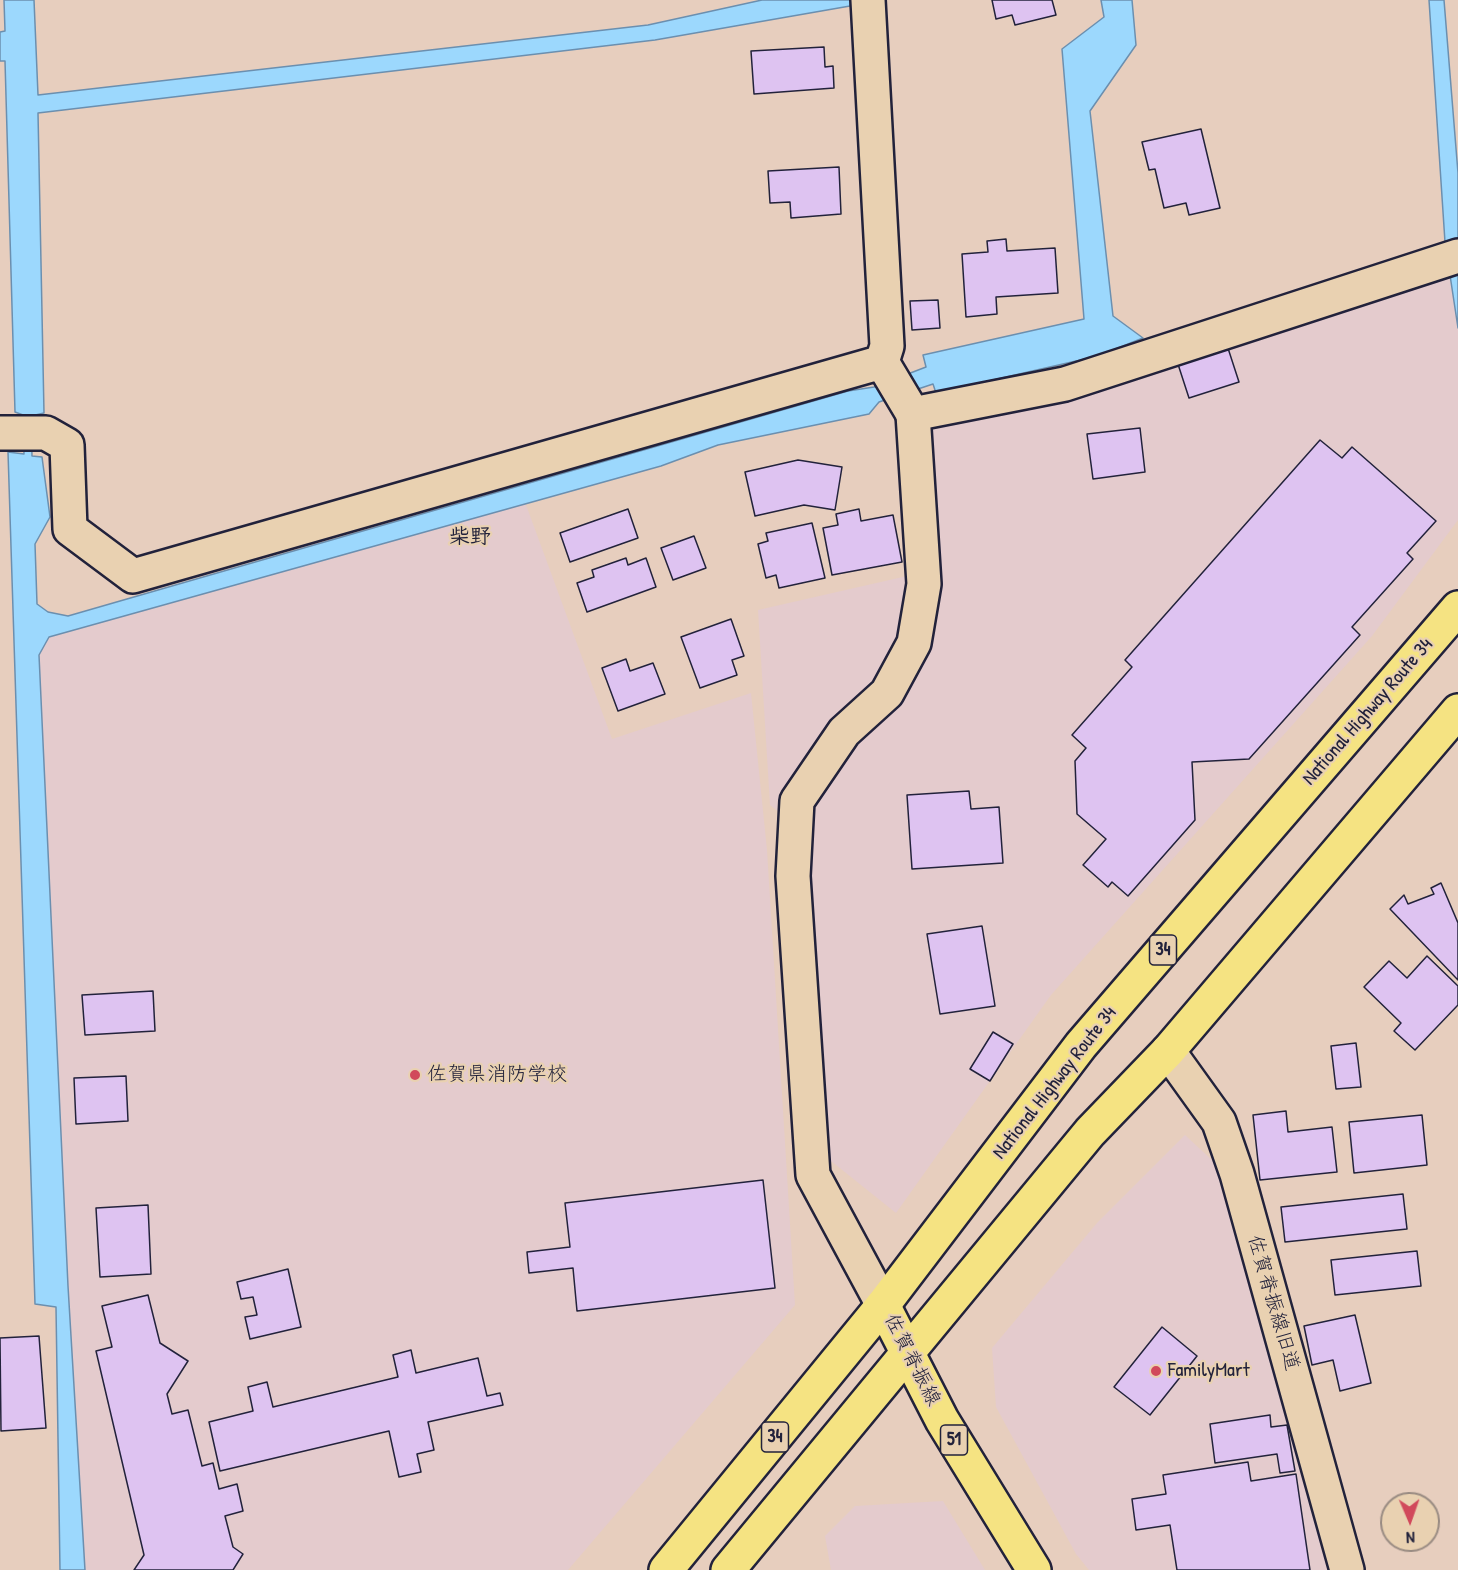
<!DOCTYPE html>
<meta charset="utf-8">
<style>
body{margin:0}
#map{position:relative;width:1458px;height:1570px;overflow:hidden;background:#e7cebe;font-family:"Patrick Hand",sans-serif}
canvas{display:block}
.north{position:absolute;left:1380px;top:1492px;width:60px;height:60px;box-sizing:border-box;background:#e9d1b1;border:2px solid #998b82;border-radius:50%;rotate:178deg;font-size:16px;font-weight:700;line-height:24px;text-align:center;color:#22223b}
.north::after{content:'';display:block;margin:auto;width:21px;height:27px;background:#d1495b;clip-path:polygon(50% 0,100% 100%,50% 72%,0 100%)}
</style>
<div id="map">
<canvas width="1458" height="1570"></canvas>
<div class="north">N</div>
</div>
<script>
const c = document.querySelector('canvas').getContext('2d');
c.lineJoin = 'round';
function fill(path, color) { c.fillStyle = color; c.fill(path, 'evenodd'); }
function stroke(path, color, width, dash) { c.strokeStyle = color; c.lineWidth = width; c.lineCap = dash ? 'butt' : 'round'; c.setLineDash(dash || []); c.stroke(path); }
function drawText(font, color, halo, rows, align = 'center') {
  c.font = font + ' "Patrick Hand","Klee One",sans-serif'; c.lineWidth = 4.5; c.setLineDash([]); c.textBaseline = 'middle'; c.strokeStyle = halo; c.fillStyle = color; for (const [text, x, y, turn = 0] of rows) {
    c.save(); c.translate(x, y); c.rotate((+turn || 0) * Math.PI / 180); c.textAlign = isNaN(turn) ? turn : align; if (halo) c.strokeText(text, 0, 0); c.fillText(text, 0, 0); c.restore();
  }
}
fill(new Path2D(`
 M1448,268L1458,322V520L1372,636L1051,995L896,1213L826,1157L808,835L770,805L758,610L907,576L934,419Z
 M522,494L612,739L751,693L767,850L795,1305L568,1570H75L28,631Z
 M1185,1135L1214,1162L1330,1570H1089L1076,1554L996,1407L992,1348L1097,1223Z
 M943,1501L985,1570H831L825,1536L855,1506Z`), '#e4cbcd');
const water = new Path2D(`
 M4,0H34L38,95L648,25L762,0H851L850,6L655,40L38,113L44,413L31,416L32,456L42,457L50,517L35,544L37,604L48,612L68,616L848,391L874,387L926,367L923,355L1084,319L1062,49L1104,17L1101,0H1132L1136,45L1090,111L1113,316L1143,338L1098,356L936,393L933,384L879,402L869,414L718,445L661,466L49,637L39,655L68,1286L85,1570H60L56,1307L35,1304L8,452L24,454L23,415L15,412L5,61H0V32L5,31Z
 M1429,0H1444L1458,173V328L1445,242Z`);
fill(water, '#9cd8fd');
stroke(water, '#6b8faf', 1.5);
const building = new Path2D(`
 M992,0H1052L1056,15L1015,25L1012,15L996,19Z
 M824,47L825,67L833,66L834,88L754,94L751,51Z
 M1201,129L1220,208L1189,215L1186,203L1164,208L1155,169L1149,170L1142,142Z
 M839,167L841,214L791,218L790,202L770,203L768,171Z
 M1006,239L1007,251L1055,248L1058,293L996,297L997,314L966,317L962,254L988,252L987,241Z
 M938,300L940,328L912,330L910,301Z
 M1225,339L1239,382L1189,398L1175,355Z
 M1140,428L1145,472L1093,479L1087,434Z
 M1320,440L1342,458L1352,447L1436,521L1407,553L1413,559L1352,627L1360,635L1249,759L1192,762L1195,820L1128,896L1112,882L1108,887L1083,865L1106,839L1077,814L1075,761L1086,748L1072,735L1132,667L1125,660Z
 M798,460L842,467L835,510L804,505L755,516L745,472Z
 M628,509L638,538L570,562L560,533Z
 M859,509L861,521L893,515L902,562L832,575L823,528L838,525L836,514Z
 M812,523L825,578L779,588L776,575L766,578L758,544L768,541L766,533Z
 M694,536L706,568L673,580L661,548Z
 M626,558L628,565L646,558L656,587L587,612L577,583L594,577L592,570Z
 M731,619L744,656L732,660L737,675L700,688L681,637Z
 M626,659L630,671L653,663L665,694L618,711L602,668Z
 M969,791L971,809L999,807L1003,863L912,869L907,795Z
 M1441,883L1458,923V980L1390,909L1404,895L1408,904L1434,894L1431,888Z
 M982,926L995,1006L940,1014L927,934Z
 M1427,956L1458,986V1005L1415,1050L1394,1031L1401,1023L1364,987L1389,961L1407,978Z
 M153,991L155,1031L85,1035L82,995Z
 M993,1032L1013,1044L990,1081L970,1069Z
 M1356,1043L1361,1087L1336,1089L1331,1046Z
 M126,1076L128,1121L76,1124L74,1078Z
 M1286,1111L1288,1132L1332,1127L1337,1172L1260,1180L1253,1115Z
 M1422,1115L1427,1165L1354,1173L1349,1122Z
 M763,1180L775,1288L577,1311L573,1268L529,1273L527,1252L570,1247L565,1203Z
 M1403,1194L1407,1229L1285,1242L1281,1207Z
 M148,1205L151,1274L100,1277L96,1208Z
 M1417,1251L1421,1286L1335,1295L1331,1260Z
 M288,1269L301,1327L250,1339L245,1317L257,1315L253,1297L241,1299L237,1282Z
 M148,1295L160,1343L188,1361L167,1394L172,1414L188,1410L202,1466L213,1463L219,1489L237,1484L243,1511L225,1516L233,1547L243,1554L233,1570H134L144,1555L96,1351L112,1347L102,1306Z
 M1355,1315L1371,1383L1340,1391L1333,1360L1312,1365L1304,1326Z
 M1162,1327L1197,1356L1150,1415L1114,1387Z
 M39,1336L46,1428L1,1431L0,1338Z
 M411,1350L416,1373L478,1358L487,1396L500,1393L503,1405L428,1422L434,1450L417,1454L421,1472L399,1477L389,1431L220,1471L209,1422L253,1411L248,1387L267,1382L273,1407L398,1377L393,1355Z
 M1270,1415L1271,1427L1287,1425L1295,1471L1280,1473L1277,1454L1215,1463L1210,1424Z
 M1248,1462L1251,1481L1296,1474L1310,1570H1177L1170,1525L1136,1530L1132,1499L1166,1494L1163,1475Z`);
fill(building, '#dec3f1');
stroke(building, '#22223b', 1.5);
const street = new Path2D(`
 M868,0L887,346L882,362L913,414L1065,384L1458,256
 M0,433H46L67,445L70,529L133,576L882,362
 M1168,1051L1219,1122L1237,1174L1347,1570`);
const secondary = new Path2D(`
 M883,1305L813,1175L793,876L797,801L844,732L887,693L914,643L924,584L913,414`);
const primary = new Path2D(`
 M883,1305L942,1420L1034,1570`);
const highway = new Path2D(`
 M666,1570L883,1305L1081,1045L1458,608
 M728,1570L1090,1132L1168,1051L1458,711`);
stroke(street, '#22223b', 38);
stroke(secondary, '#22223b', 38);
stroke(primary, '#22223b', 38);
stroke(highway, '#22223b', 38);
stroke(street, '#e9d1b1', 33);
stroke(secondary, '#e9d1b1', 33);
stroke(primary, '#f5e382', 33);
stroke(highway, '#f5e382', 33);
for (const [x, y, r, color] of [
 [415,1075,6,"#d1495b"],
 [1156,1371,6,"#d1495b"]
]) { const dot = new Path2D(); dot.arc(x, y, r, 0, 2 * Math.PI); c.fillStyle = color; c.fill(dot); stroke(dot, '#e9d1b1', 2); }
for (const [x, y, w] of [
 [1163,950,27],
 [775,1437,27],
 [954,1440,27]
]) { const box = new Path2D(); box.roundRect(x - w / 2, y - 15, w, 30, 4.5); c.fillStyle = '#e9d1b1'; c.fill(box); stroke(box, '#22223b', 1.5); }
drawText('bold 18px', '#22223b', null, [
 ["34",1163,950],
 ["34",775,1437],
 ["51",954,1440]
]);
drawText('20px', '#22223b', '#e9d1b1', [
 ["National Highway Route 34",1368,712,-49],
 ["National Highway Route 34",1055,1083,-52],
 ["佐賀脊振線旧道",1273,1303,74],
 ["佐賀脊振線",912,1360,63]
]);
drawText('20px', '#22223b', '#e9d1b1', [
 ["佐賀県消防学校",427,1075],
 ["FamilyMart",1168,1371]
], 'left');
drawText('bold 21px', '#22223b', '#e9d1b1', [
 ["柴野",470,537]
]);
</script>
